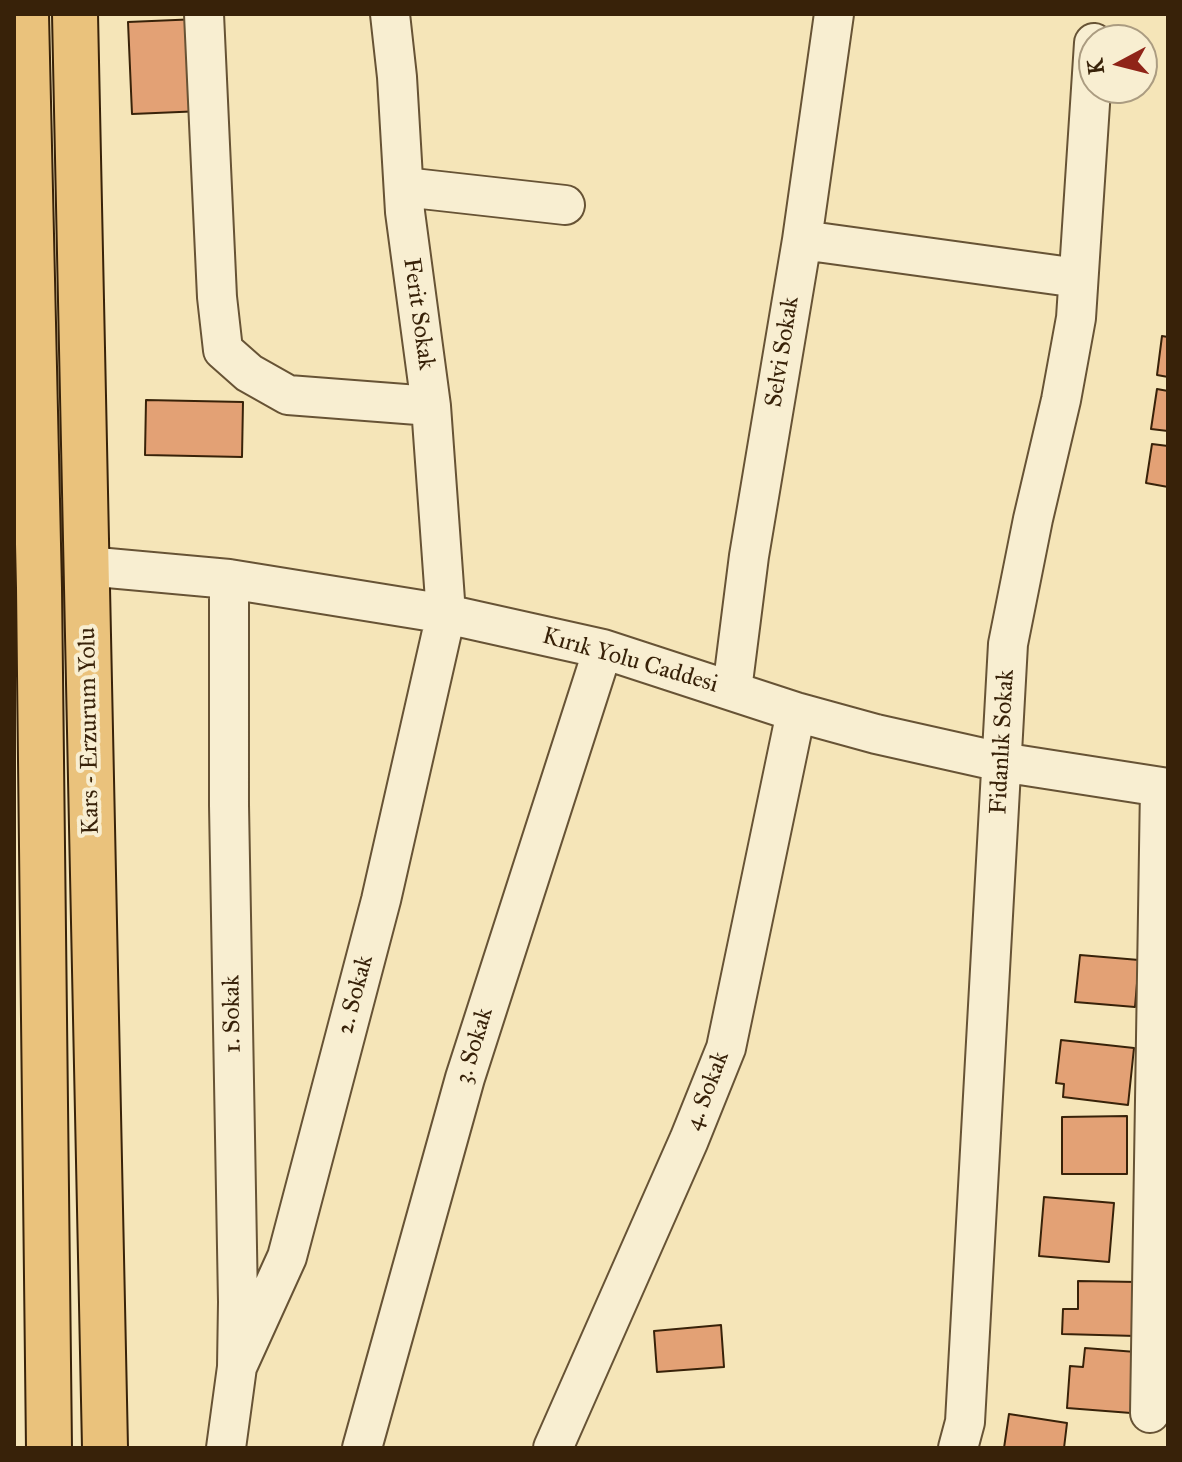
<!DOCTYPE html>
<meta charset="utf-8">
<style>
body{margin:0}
#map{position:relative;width:1182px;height:1462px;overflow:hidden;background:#f5e5b8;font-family:"IM FELL Great Primer",serif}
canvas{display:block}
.frame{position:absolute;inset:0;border:16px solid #382209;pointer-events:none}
.north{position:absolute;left:1078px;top:24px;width:80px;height:80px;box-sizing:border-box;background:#f8eed1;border:2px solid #ab9c81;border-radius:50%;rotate:263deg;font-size:22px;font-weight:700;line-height:32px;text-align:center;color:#382209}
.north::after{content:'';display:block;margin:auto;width:28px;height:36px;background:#8f2418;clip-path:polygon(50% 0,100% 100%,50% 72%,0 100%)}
</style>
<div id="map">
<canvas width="1182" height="1462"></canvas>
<div class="frame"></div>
<div class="north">K</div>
</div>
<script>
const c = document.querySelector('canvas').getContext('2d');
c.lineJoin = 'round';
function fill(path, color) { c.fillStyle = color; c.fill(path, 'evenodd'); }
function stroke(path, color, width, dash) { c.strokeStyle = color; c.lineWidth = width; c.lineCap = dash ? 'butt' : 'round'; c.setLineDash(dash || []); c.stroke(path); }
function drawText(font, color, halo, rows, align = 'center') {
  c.font = font + ' "IM FELL Great Primer",serif'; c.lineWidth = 8; c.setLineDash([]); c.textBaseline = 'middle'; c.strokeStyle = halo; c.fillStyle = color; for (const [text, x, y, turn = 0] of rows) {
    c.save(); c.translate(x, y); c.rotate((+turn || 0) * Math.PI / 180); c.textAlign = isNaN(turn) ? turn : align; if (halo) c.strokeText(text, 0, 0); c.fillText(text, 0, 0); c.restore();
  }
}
const building = new Path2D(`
 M199,19L203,111L132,114L128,22Z
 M1162,336L1168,337V377L1157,375Z
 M1157,389L1168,391V431L1151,429Z
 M146,400L243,402L242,457L145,455Z
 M1152,444L1168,446V487L1146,483Z
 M1080,955L1139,960L1135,1007L1075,1002Z
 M1061,1040L1134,1048L1128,1105L1063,1097L1064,1084L1056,1083Z
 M1127,1116V1174H1062V1117Z
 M1044,1197L1114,1203L1109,1262L1039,1256Z
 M1078,1281L1138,1282L1136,1336L1062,1334L1063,1309H1078Z
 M721,1325L724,1367L657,1372L654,1331Z
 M1085,1348L1136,1352L1131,1413L1067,1408L1070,1366L1083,1367Z
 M1009,1414L1067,1423L1064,1448H1004Z`);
fill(building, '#e3a175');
stroke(building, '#382209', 2);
const minor = new Path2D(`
 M204,14L217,297L223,350L249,373L288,395L431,406
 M404,187L565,205
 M802,240L1078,278
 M86,566L229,579L446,614L603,649L796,712L876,734L1001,762L1168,788
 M732,690L749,556L802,240L834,14
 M237,1367L287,1257L381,900L446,614L431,406L405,212L397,77L390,14
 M1150,1413L1160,787
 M226,1448L237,1367L238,1302L229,805V579
 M362,1448L465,1078L603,649
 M553,1448L689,1140L726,1048L796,712
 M958,1448L965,1422L1008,644L1033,519L1061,400L1076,318L1094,43`);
const highway = new Path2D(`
 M26,14L39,588L49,1448
 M75,14L105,1448`);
stroke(minor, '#675335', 42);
stroke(highway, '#382209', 48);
stroke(minor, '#f8eed1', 38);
stroke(highway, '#eac27c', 44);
drawText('24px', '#382209', '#f8eed1', [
 ["Ferit Sokak",418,314,82],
 ["Selvi Sokak",783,352,-81],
 ["Kırık Yolu Caddesi",630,661,16],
 ["Kars - Erzurum Yolu",90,731,-91],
 ["Fidanlık Sokak",1003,742,-87],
 ["2. Sokak",356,995,-75],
 ["1. Sokak",233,1014,-91],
 ["3. Sokak",475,1046,-73],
 ["4. Sokak",708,1091,-69]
]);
</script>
